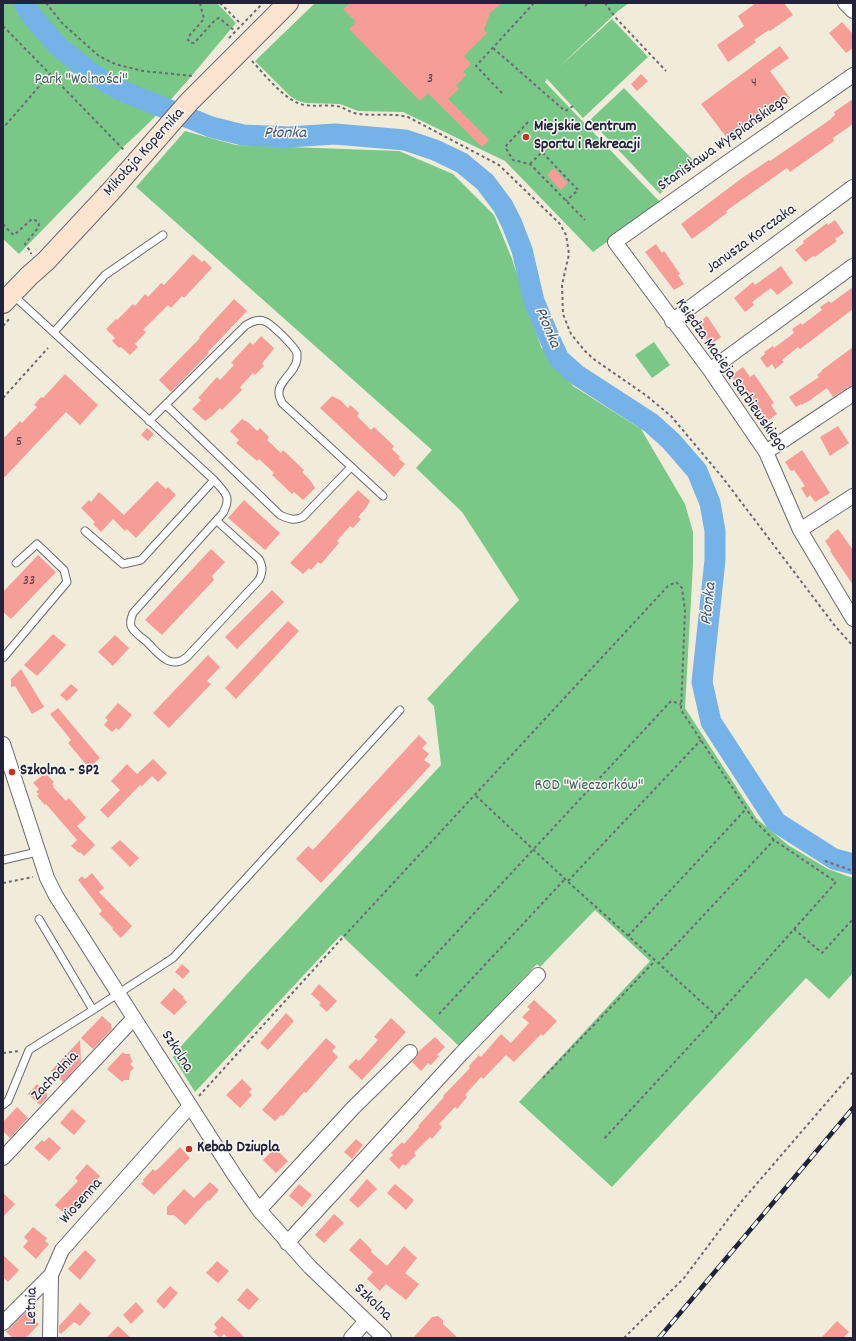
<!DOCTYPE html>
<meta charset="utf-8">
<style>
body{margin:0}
#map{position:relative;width:856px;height:1341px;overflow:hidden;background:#f1ecda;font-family:Dekko,sans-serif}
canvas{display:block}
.frame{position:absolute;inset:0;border:4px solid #22223b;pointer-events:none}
</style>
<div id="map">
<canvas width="856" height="1341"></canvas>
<div class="frame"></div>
</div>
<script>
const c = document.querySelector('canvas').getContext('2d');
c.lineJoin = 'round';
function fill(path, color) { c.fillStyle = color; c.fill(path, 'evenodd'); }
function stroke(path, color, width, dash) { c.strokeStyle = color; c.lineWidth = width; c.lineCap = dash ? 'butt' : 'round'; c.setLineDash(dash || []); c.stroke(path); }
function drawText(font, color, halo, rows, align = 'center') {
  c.font = font + ' Dekko,sans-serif'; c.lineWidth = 3; c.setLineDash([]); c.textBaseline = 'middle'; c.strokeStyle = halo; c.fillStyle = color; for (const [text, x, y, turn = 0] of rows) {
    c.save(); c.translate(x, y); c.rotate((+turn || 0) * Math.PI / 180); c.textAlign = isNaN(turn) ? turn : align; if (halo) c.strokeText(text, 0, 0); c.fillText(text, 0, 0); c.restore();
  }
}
fill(new Path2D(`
 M3,3H217L236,23C201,64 164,112 123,147L19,254L3,239Z
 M315,3H629L618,11L558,68L612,19L648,57L583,118L547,79L545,82L661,203L593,252L505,161L403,112L358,111L340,104L306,103L298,101L290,96L255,61Z
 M624,88L694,161L660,194L590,120Z
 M185,131L236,145L399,151L453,174L494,215L512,259L541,347L573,386L641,429L685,504L693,532V564L685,708L757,819L788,845L828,869L853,878V973L829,999L806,978L612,1187L519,1102L650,961L595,910L540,967L537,964L459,1046L341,935L195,1092L173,1057L183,1044L246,975L441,765L434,706L427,699L519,600L462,512L416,468L432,450L136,187Z
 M654,342L670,365L652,378L635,355Z`), '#7ac887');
stroke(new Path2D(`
 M24,3L31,15L59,47L94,75L118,89L211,127L243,135L289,137L335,134L405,140L435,150L462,163L485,182L503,206L512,224L522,250L534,301L552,344L559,359L577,375L651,423L671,441L697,471L710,503L715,531V560L702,682L711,722L776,822L834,859L853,864`), '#75b2e7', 21);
fill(new Path2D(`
 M350,3H501L490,13L484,30L487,33L464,56L471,64L463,72L466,75L456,86L459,89L448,99L489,140L482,147L428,93L420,101L349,29L356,22L343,9Z
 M756,3H784L793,15L770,31L769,30L754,40L756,42L728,62L717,45L744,26L738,16Z
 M842,22L853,34V48L846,53L829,33Z
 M780,46L789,58L770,71L790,98L730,142L701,104Z
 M641,74L648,81L637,91L631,84Z
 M853,99V124L833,138L834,141L790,172L787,168L726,211L727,213L692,239L681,224L742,178L769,160L770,161L831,119V118L835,115L834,112Z
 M554,168L568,183L561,190L547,175Z
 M835,220L844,233L835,239L837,241L815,257L813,256L805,262L795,250L804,243L803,241L827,223L828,225Z
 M656,244L662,253L664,251L680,274L678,275L684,284L674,290L645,252Z
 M193,254L202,262L204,260L212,268L184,298L182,296L171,308L168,305L143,330L146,332L135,344L138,347L130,355L121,347L119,348L112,341L115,338L106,329L116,319L117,320L133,304L135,306L145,294L148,297L161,283L164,285Z
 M781,266L793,283L777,295L771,288L752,302L754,305L745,312L734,298L753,282L755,285Z
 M853,287V309L800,349L798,347L782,360L784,362L775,369L772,364L767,368L760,358L765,354L764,352L773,346L774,348L794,333L792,329L801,323L802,325L822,310L820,307L829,301L831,303Z
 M234,299L247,311L208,352L209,353L171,392L159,380L200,338L199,337Z
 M707,316L721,337L710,345L697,324Z
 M261,336L274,348L269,355L262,363L264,366L255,375L253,373L240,387L242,390L222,410L220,408L212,416L205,421L192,409L201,400L198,398L217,377L220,380L234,365L231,363L250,342L253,345Z
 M853,347V386L848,387L833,397L827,388L806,403V402L802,405L801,404L796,407L789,397L819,377L817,375L822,371V370Z
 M743,367L750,377L754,374L774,403L771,405L777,414L766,422L761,415L757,417L751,409L755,407L731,376Z
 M65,374L98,405L80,425L66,412L3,479V439L20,421L22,423L37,407L34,405L41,397L43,398Z
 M332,396L340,400L348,408L350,405L359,413L357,416L371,430L374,427L394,446L392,449L400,457L398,458L405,464L394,477L320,408Z
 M242,419L249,423L257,431L260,428L269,437L267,440L281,453L283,450L304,470L302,472L310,480L315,488L303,500L294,492L292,494L272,475L274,473L259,459L257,461L236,443L239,440L230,431Z
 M838,426L849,443L830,456L820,437Z
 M147,428L154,434L148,441L141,435Z
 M802,450L830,493L815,502L810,495L807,498L801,488L805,486L794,470L791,471L785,462Z
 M157,481L166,489L168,487L176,495L136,538L127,529L125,531L113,519L101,532L93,524L95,522L81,508L89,500L91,502L99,492L124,515Z
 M358,490L370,501L366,508L358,517L361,519L353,528L350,526L337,541L339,543L321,564L318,562L311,570L309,568L303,574L290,563Z
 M244,500L280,533L265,550L228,518Z
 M838,529L853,550V585L830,551L831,550L825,541L830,537L829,536Z
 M211,549L225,562L212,576L214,580L162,635L145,620Z
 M38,555L56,572L11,619L3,612V592Z
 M272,590L284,602L237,649L225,637Z
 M288,621L299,631L236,699L225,688Z
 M53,634L66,645L37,676L24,665Z
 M115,635L129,648L113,666L98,652Z
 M208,655L220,667L207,681L211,684L169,728L153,713Z
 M21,669L44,707L32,714L15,686L11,687V679Z
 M71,684L78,690L67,701L60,695Z
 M118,703L132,715L119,730L116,728L112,732L104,725L108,720L105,718Z
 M58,708L100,758L89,768L68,743L71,740L50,714Z
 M419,735L427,743L422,748L429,754L424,760L431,765L321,883L296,859L308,846L313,850Z
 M153,759L167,773L158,782L152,776L142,786L140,785L108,818L100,810L120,790L111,781L127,764L137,774Z
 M45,773L54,782L52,784L54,786L53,787L66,801L69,798L86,818L77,826L95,845L84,856L80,852L79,853L71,846L77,840L46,804L45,805L37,796L39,794L36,792L39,789L33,783Z
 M120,840L139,858L130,867L111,848Z
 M92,873L104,888L99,892L132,926L121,938L112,929L113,928L99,914L102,911L78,880L82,876L85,879Z
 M182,964L190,971L183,979L175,972Z
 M319,984L337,1001L327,1012L319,1005L321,1003L311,994Z
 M174,988L184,997L183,998L187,1002L174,1015L160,1003Z
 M534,1000L557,1021L543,1036L541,1034L514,1062L506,1055L483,1079L481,1077L465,1095L467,1097L457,1109L455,1107L439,1124L442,1127L432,1139L430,1137L414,1153L416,1155L405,1166L403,1164L399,1169L389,1159L393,1155L391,1153L402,1142L404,1144L419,1127L418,1126L444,1097L443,1096L470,1068L469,1066L479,1055L481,1057L501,1034L511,1043L529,1023L522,1017L530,1009L527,1007Z
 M286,1013L294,1021L268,1050L260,1043Z
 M102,1016L111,1024L112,1029L93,1049L81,1038Z
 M391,1018L406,1032L362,1080L348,1067L356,1059L359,1061L378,1040L374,1037Z
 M435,1037L445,1047L437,1055L439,1056L431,1065L428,1063L421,1071L412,1062L416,1058L418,1052Z
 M326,1038L336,1047L332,1051L338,1057L306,1093L304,1092L283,1116L281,1115L275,1121L262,1110Z
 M80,1040L81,1062L63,1082L51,1071Z
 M123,1052L125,1054H130L131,1059L133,1061L130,1064L134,1068L130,1072L129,1080H124L122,1082L107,1069Z
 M242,1079L252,1089L249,1092L252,1095L240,1108L226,1095Z
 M37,1084L47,1093V1098L40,1105L28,1094Z
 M17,1107L28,1118L10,1138L3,1131V1122Z
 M72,1109L86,1121L74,1135L60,1123Z
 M49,1137L61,1148L49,1161L34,1148L42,1140L44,1142Z
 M356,1139L363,1145L352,1159L344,1152Z
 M180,1147L190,1158L154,1195L141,1184L144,1181L143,1180L153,1169L155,1171L158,1169Z
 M275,1148L288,1161L276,1173L263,1160Z
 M87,1164L100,1176L97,1180L99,1181L77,1207L78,1208L69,1218L55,1205L78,1181L75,1178Z
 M367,1179L377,1189L358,1208L349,1200Z
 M210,1182L219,1190L209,1201L208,1200L185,1225L174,1215H167V1207L184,1189L194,1198Z
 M299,1184L312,1195L302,1207L289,1196Z
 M395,1184L414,1200L406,1210L387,1193Z
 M3,1193L15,1204L3,1217Z
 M334,1214L344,1223L324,1243L315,1235Z
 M33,1227L47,1238L45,1241L49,1244L36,1259L23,1247L28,1241L24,1237Z
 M360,1238L372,1250L371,1252L387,1266L404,1246L417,1258L405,1273L419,1284L406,1300L386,1284L380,1291L367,1279L373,1272L349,1250Z
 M85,1250L96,1260L80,1280L68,1269Z
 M3,1255L19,1270L8,1282L3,1277Z
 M217,1261L229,1271L218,1283L206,1273Z
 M170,1286L178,1293L164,1309L156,1301Z
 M247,1288L259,1299L249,1310L237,1300Z
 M136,1302L144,1311L131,1324L123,1315Z
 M80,1303L91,1313L80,1326L74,1322L61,1334L59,1332V1326Z
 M26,1312L39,1324L26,1338H13L6,1332Z
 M222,1316L232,1325L245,1338H228L224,1334L220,1338L213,1332L217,1328L214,1324Z
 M438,1316L443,1320V1324L458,1338H413L432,1317Z
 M837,1321L849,1332L843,1338H821Z
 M118,1326L131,1338H106Z`), '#f79d98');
const lane = new Path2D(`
 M13,295L214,480L141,560L123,564L85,531
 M54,332L105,275L163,235
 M166,405L280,515C289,519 294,521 303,517L351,467
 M149,421L246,325C252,322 257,319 264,321C271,323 294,346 297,353C297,355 297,357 297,359C296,372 277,382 279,394C279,397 281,400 282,403L383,496
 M214,480C225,493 232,496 223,513L133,613C131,618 129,624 132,628C135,633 142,638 146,641C158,653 170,671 187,657L259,580C263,572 263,567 259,559L217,521
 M3,658L67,582L64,570L37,544L16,563
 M3,860L37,852
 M39,919L93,1010
 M3,1105L8,1101L29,1050L93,1010L173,958L400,710`);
const street = new Path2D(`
 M845,3L853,11
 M853,75L725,164L615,242L710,370L766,452L800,530L853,619
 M672,321L853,187
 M710,370L853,266
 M766,452L853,394
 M800,530L853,496
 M3,744L47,878L56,896L235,1176L259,1210L310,1267L384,1338
 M3,1158L134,1018
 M259,1210L353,1108L410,1052
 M287,1243L461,1054L538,975
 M3,1323L51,1275L62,1250L190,1106
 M50,1338L51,1275
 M351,1338L366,1321`);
const secondary = new Path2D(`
 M3,303L29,276L46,261L113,189L189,102L288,3`);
stroke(lane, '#6a6973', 9);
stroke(street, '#6a6973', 16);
stroke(secondary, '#6a6973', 22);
stroke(new Path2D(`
 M46,3L62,23L99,56L115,64L143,71L193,76
 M200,3L204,19L189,36L188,40L190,43H194L216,19L219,18L235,31
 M220,3L241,24
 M605,3L615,17L666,71
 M585,6L588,3
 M3,26L50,74L3,128
 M229,38L263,3
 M493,48L565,111L575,105
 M252,61C264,74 279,93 294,101C307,109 321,104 336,106C344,107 350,113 359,114C375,116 392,113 408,117L499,165L560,224L566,235L569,254L562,285L563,314L571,334L585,351L595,360L647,396L671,416L723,478L835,626L853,646
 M50,74L124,150
 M502,93L476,66L534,3
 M528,122L505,147L513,160L530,164L585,220
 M530,164L542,152L578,190L566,201
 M3,224L11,233L14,235L32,219L37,221L39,224L38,228L25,244L31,252V254
 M3,326L10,318
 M3,398L48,348
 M476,796L565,879L717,1016
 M825,861L853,871
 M568,881L701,740
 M3,883L33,877
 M794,929L822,953L853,919
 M628,936L746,809
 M658,964L774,840
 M416,976L671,701L681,704
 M439,1014L565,879
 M3,1053L20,1051
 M543,1078L655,961
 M199,1096L335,946L668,586L676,582L682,588L685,611L681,710L753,819L774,840L836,882L717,1016L603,1140
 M624,1338L684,1278L741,1202L853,1072`), '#6a6973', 2, [3, 3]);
stroke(lane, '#fff', 7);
stroke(street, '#fff', 14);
stroke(secondary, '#fde4d1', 20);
const rail = new Path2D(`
 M659,1338L853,1108`);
stroke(rail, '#22223b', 4.5);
stroke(rail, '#f6f6f2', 3, [9]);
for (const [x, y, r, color] of [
 [526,137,4,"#c8321e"],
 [12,772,4,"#c8321e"],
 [189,1149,4,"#c8321e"]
]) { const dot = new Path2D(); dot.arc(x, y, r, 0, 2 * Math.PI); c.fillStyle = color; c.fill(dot); stroke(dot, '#f6f6f2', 1.5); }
drawText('14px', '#574152', null, [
 ["3",430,80],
 ["4",754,84],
 ["5",19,443],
 ["33",29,582]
]);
drawText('16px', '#415c56', '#f6f6f2', [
 ["Park \"Wolności\"",81,81],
 ["ROD \"Wieczorków\"",589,787]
]);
drawText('bold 16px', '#22223b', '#f6f6f2', [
 ["Miejskie Centrum",534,128],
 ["Sportu i Rekreacji",534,146],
 ["Szkolna - SP2",20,772],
 ["Kebab Dziupla",197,1149]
], 'left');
drawText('16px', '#22223b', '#f6f6f2', [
 ["Stanisława Wyspiańskiego",724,144,-35],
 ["Mikołaja Kopernika",145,153,-48],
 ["Janusza Korczaka",752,240,-36],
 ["Księdza Macieja Sarbiewskiego",730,376,55],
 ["Szkolna",176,1052,57],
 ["Zachodnia",56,1077,-47],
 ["Wiosenna",82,1202,-48],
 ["Szkolna",372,1303,44],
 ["Letnia",33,1306,-89]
]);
drawText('italic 17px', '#3f5477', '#f6f6f2', [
 ["Płonka",285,135],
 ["Płonka",546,328,67],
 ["Płonka",710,604,-84]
]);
</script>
